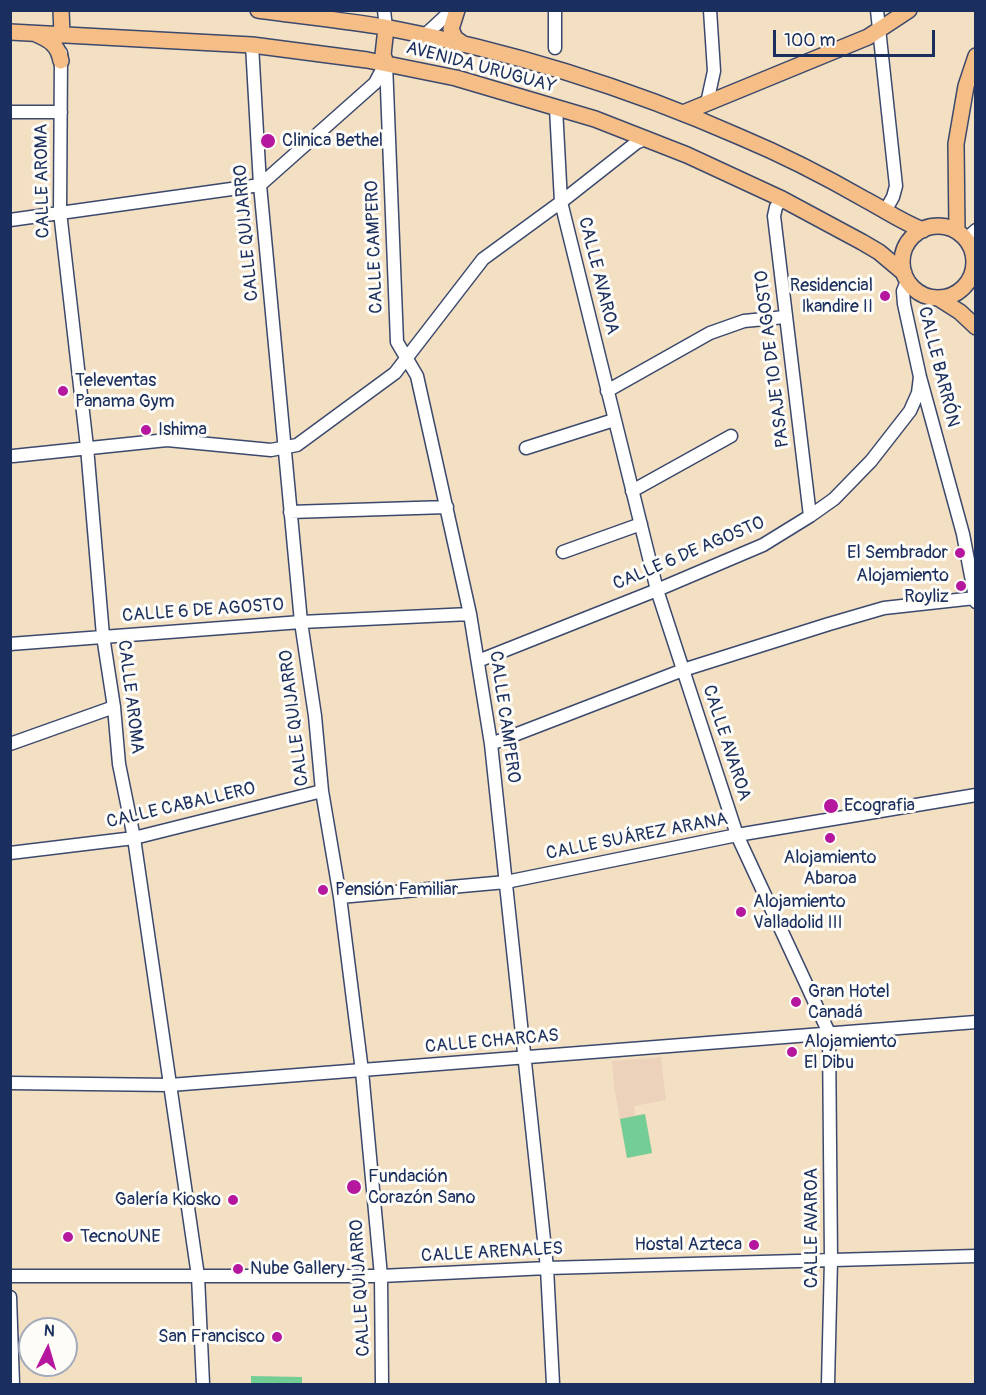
<!DOCTYPE html>
<meta charset="utf-8">
<style>
body{margin:0}
#map{position:relative;width:986px;height:1395px;overflow:hidden;background:#f3dfc2;font-family:Pangolin,sans-serif}
canvas{display:block}
.frame{position:absolute;inset:0;border:12px solid #1b2f5e;pointer-events:none}
.north{position:absolute;left:18px;top:1317px;width:60px;height:60px;box-sizing:border-box;background:#fdfcf7;border:2px solid #a3aaba;border-radius:50%;rotate:5deg;font-size:16px;font-weight:700;line-height:24px;text-align:center;color:#1b2f5e}
.north::after{content:'';display:block;margin:auto;width:21px;height:27px;background:#b5179e;clip-path:polygon(50% 0,100% 100%,50% 72%,0 100%)}
.scale{position:absolute;left:773px;top:30px;width:162px;height:27px;box-sizing:border-box;border:3px solid #1b2f5e;border-top:0;padding-left:8px;font-size:18px;line-height:21px;white-space:nowrap;color:#1b2f5e;-webkit-text-stroke:4px #fdfcf7;paint-order:stroke}
</style>
<div id="map">
<canvas width="986" height="1395"></canvas>
<div class="frame"></div>
<div class="north">N</div>
<div class="scale">100 m</div>
</div>
<script>
const c = document.querySelector('canvas').getContext('2d');
c.lineJoin = 'round';
function fill(path, color) { c.fillStyle = color; c.fill(path, 'evenodd'); }
function stroke(path, color, width, dash) { c.strokeStyle = color; c.lineWidth = width; c.lineCap = dash ? 'butt' : 'round'; c.setLineDash(dash || []); c.stroke(path); }
function drawText(font, color, halo, rows, align = 'center') {
  c.font = font + ' Pangolin,sans-serif'; c.lineWidth = 6; c.setLineDash([]); c.textBaseline = 'middle'; c.strokeStyle = halo; c.fillStyle = color; for (const [text, x, y, turn = 0] of rows) {
    c.save(); c.translate(x, y); c.rotate((+turn || 0) * Math.PI / 180); c.textAlign = isNaN(turn) ? turn : align; if (halo) c.strokeText(text, 0, 0); c.fillText(text, 0, 0); c.restore();
  }
}
fill(new Path2D(`
 M661,1057L666,1100L634,1106L635,1115L645,1114L652,1153L627,1158L614,1086L612,1061Z`), '#edd2bb');
fill(new Path2D(`
 M645,1114L652,1153L627,1158L620,1119Z
 M251,1376L302,1377V1384H251Z`), '#73cd95');
const minor = new Path2D(`
 M384,10L386,28
 M555,10V48
 M877,10L896,186L893,197L885,211
 M424,36L452,10
 M252,45L260,185L301,622L315,716L322,791L340,897L362,1071L381,1276L382,1384
 M61,53L60,212L87,447L103,636L114,707L119,764L134,838L198,1276L203,1384
 M386,63L397,342L417,376L470,614L491,744L547,1268L553,1384
 M707,103L714,71L710,10
 M556,108L561,202L657,590L737,835L829,1033L831,1260L828,1384
 M10,112H61
 M782,199L776,207L774,216L810,516
 M10,220L260,185L375,83L385,64
 M966,239L976,230
 M907,281L903,291L904,304L920,377L963,534L976,602
 M607,391L710,333L744,321L785,317
 M526,448L614,420
 M13,456L167,440L271,450L297,445L395,373L483,259L561,202L636,143L647,138
 M632,491L731,436
 M290,512L447,507
 M563,552L641,524
 M10,644L301,622L470,614
 M478,661L657,590L763,545L810,516L834,499L871,461L910,411L918,393L920,377
 M10,744L114,707
 M491,744L683,670L829,624L884,608L975,598
 M10,853L134,838L322,791
 M340,897L506,882L737,835L976,795
 M10,1083L170,1085L976,1022
 M10,1276H381L547,1268L976,1256
 M10,1297L13,1384`);
const major = new Path2D(`
 M61,10L62,34
 M258,10C300,16 342,20 384,27C506,50 627,87 740,137C783,155 826,177 866,200C885,210 902,222 923,230
 M457,10L451,29L455,38L462,43
 M10,32L252,45L367,60L456,78L595,119L687,155L782,199L862,242L879,252L904,273
 M36,34C50,40 58,45 61,61
 M386,63L383,55L386,28
 M683,113L868,37L909,10
 M902 262a36 36 0 1 1 72 0a36 36 0 1 1-72 0Z
 M957,231L956,144L966,86L976,56
 M938,298L960,312L976,327`);
stroke(minor, '#3b496d', 15);
stroke(major, '#3b496d', 18);
stroke(minor, '#fff', 12);
stroke(major, '#f6be87', 15);
for (const [x, y, r, color] of [
 [268,141,8,"#b5179e"],
 [885,296,6,"#b5179e"],
 [63,391,6,"#b5179e"],
 [146,430,6,"#b5179e"],
 [960,553,6,"#b5179e"],
 [961,586,6,"#b5179e"],
 [831,806,8,"#b5179e"],
 [830,838,6,"#b5179e"],
 [323,890,6,"#b5179e"],
 [741,912,6,"#b5179e"],
 [796,1002,6,"#b5179e"],
 [792,1052,6,"#b5179e"],
 [354,1187,8,"#b5179e"],
 [233,1200,6,"#b5179e"],
 [68,1237,6,"#b5179e"],
 [754,1245,6,"#b5179e"],
 [238,1269,6,"#b5179e"],
 [277,1337,6,"#b5179e"]
]) { const dot = new Path2D(); dot.arc(x, y, r, 0, 2 * Math.PI); c.fillStyle = color; c.fill(dot); stroke(dot, '#fdfcf7', 2); }
drawText('18px', '#1b2f5e', '#fdfcf7', [
 ["AVENIDA URUGUAY",481,68,15],
 ["CALLE AROMA",43,181,-91],
 ["CALLE QUIJARRO",247,233,-95],
 ["CALLE CAMPERO",375,247,-92],
 ["CALLE AVAROA",598,276,76],
 ["PASAJE 10 DE AGOSTO",773,359,-97],
 ["CALLE BARRÓN",938,367,76],
 ["CALLE 6 DE AGOSTO",689,554,-23],
 ["CALLE 6 DE AGOSTO",203,611,-4],
 ["CALLE AROMA",130,697,83],
 ["CALLE CAMPERO",504,717,82],
 ["CALLE QUIJARRO",295,718,-97],
 ["CALLE AVAROA",726,743,72],
 ["CALLE CABALLERO",181,806,-13],
 ["CALLE SUÁREZ ARANA",637,837,-11],
 ["CALLE CHARCAS",492,1042,-5],
 ["CALLE AVAROA",812,1228,-90],
 ["CALLE ARENALES",492,1253,-3],
 ["CALLE QUIJARRO",361,1288,-93]
]);
drawText('18px', '#1b2f5e', '#fdfcf7', [
 ["Clinica Bethel",282,141],
 ["Residencial",873,286,"right"],
 ["Ikandire II",873,307,"right"],
 ["Televentas",75,381],
 ["Panama Gym",75,402],
 ["Ishima",158,430],
 ["El Sembrador",948,553,"right"],
 ["Alojamiento",949,576,"right"],
 ["Royliz",949,597,"right"],
 ["Ecografia",844,806],
 ["Alojamiento",830,858,"center"],
 ["Abaroa",830,879,"center"],
 ["Pensión Familiar",335,890],
 ["Alojamiento",753,902],
 ["Valladolid III",753,923],
 ["Gran Hotel",808,992],
 ["Canadá",808,1013],
 ["Alojamiento",804,1042],
 ["El Dibu",804,1063],
 ["Fundación",368,1177],
 ["Corazón Sano",368,1198],
 ["Galería Kiosko",221,1200,"right"],
 ["TecnoUNE",80,1237],
 ["Hostal Azteca",742,1245,"right"],
 ["Nube Gallery",250,1269],
 ["San Francisco",265,1337,"right"]
], 'left');
</script>
